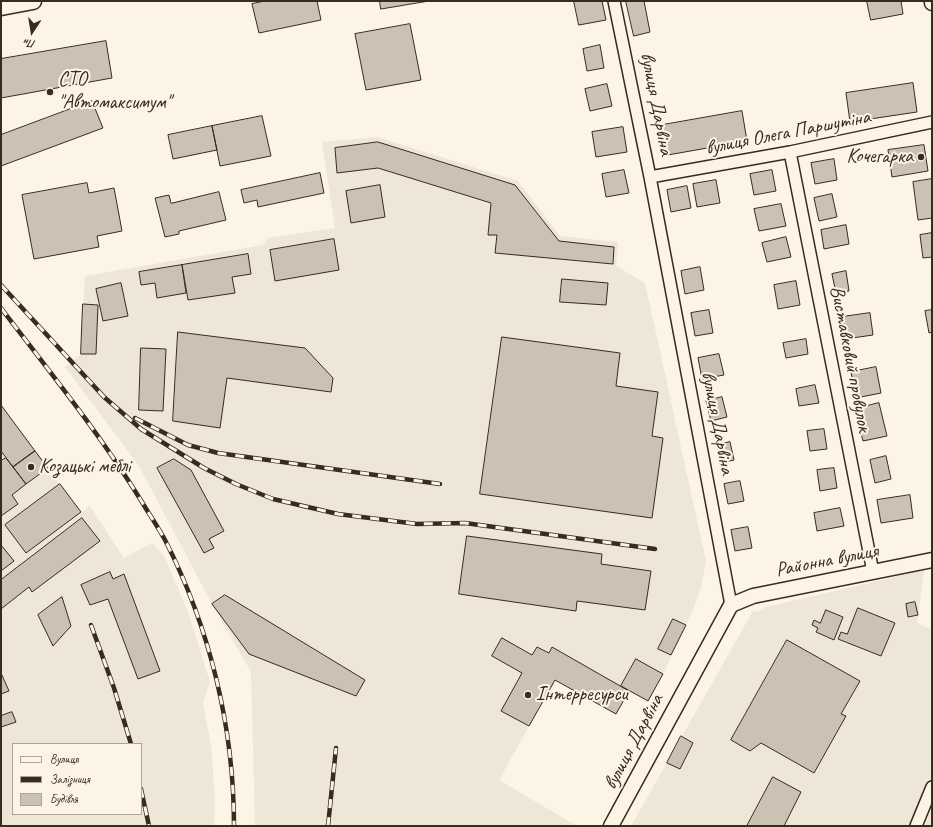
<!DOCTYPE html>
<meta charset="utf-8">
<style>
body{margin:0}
#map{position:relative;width:933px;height:827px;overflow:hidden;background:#fcf5e5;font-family:Caveat,sans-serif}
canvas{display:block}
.frame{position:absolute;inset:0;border:2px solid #3b2a1e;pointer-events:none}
.legend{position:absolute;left:12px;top:743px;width:130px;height:72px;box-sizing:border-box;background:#fcf5e5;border:1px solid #afa495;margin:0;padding:5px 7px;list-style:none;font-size:12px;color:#3b2a1e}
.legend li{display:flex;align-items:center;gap:8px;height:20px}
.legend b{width:20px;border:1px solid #afa495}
.north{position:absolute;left:12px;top:12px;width:40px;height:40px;-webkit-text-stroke:3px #fcf5e5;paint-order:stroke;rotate:192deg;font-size:11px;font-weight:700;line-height:16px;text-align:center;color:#3b2a1e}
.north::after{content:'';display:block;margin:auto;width:14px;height:18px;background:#3b2a1e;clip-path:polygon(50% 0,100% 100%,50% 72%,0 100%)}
</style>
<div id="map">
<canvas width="933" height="827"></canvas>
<div class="frame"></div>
<ul class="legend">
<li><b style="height:5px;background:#fcf5e5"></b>Вулиця</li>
<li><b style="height:5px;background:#3b2a1e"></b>Залізниця</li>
<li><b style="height:11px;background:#ccc2b3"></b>Будівля</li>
</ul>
<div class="north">Пн</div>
</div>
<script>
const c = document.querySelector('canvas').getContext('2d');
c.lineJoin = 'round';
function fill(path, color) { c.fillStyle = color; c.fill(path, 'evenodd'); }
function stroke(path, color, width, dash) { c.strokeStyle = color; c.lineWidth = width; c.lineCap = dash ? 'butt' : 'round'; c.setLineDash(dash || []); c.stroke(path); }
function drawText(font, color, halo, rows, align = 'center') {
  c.font = font + ' Caveat,sans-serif'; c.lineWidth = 4; c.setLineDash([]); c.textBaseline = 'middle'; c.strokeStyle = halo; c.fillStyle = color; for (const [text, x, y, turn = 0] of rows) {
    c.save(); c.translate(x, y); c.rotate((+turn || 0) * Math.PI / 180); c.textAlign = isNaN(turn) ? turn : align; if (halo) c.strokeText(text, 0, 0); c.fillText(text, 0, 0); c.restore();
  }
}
fill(new Path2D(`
 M377,137L518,181L560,236L618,242L616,266L645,283L706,561L701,588L692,612L663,674L648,701L629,691L616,714L555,680L499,780L577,826H255L251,672L212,604L139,466L65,367L80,355L85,276L263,245L267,238L335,228L322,142Z
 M1,405L81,513L90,506L124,558L152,543L164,556L188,612L210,682L203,702L211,745L215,799L214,826H1ZM13,744H141V814H13Z
 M924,570L917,623L932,630V826H631L753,611L757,612L766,607Z`), '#eee6d6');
const building = new Path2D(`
 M265,1H317L321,20L259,33L252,4Z
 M380,1H429L381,9Z
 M574,1H602L606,20L579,25Z
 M626,1H644L650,32L634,36Z
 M867,1H901L903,14L871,20Z
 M410,24L421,80L366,90L355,34Z
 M106,41L112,78L1,98V59Z
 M600,45L604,68L587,71L583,49Z
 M913,83L917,112L850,122L846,93Z
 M607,84L612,106L590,111L585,89Z
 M92,101L103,128L1,166V135Z
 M742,111L747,141L662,156L657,126Z
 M262,116L271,156L220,166L212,126Z
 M212,126L217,150L173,159L168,135Z
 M623,127L627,152L596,157L592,132Z
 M378,142L515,185L559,241L614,247L613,264L495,253L497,235H488L491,203L378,168L337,173L335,148Z
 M924,145L928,171L892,177L888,150Z
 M834,159L837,180L815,184L811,163Z
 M624,170L629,193L606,197L602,174Z
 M772,170L776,191L754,195L750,174Z
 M320,173L324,193L258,207L257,200L244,203L241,190Z
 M932,179V218L918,220L913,182Z
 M716,180L720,203L697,207L693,184Z
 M87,183L89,193L114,188L122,231L97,236L99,247L34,259L22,195Z
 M380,185L385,217L351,223L346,191Z
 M687,186L691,208L671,212L667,190Z
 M219,192L226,220L179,231V234L165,237L155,198L169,195L171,203Z
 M832,194L837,217L819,221L814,198Z
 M781,204L786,226L759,231L754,209Z
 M846,225L849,244L824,249L821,230Z
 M932,233V257L923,258L920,235Z
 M786,237L791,257L767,262L762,243Z
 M334,239L339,270L275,281L270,250Z
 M248,254L251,274L232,277L235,293L188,300L182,265Z
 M182,265L186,293L157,298L155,283L141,285L139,272Z
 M700,267L704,290L685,294L681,271Z
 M846,271L849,291L836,293L832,274Z
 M562,279L608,283L606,305L560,302Z
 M796,281L800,305L778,309L774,285Z
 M121,283L128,316L103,321L96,289Z
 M83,304L98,305L96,354H81Z
 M709,310L713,333L695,336L691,313Z
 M932,310V332L929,333L925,311Z
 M870,313L873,335L845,339L842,317Z
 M178,332L305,348L333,378L331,392L227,378L220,428L173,421Z
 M502,337L620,353L616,386L658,392L652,436L663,438L652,518L480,494Z
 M806,339L808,354L786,358L783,343Z
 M141,348L166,349L163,411L139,410Z
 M719,354L724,375L702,379L698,358Z
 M876,367L881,393L856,398L851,372Z
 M815,385L819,403L799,406L796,389Z
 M722,397L727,417L711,421L706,401Z
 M879,403L887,436L863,441L855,409Z
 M1,405L35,451L13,467L1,451Z
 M824,429L827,449L810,451L807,431Z
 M730,442L734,460L721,463L717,445Z
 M35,451L48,468L26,484L13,467Z
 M886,456L891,479L875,483L870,460Z
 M6,458L26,484L12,495L18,504L1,516V461Z
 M174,459L191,470L224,531L209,539L214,548L204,553L157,468Z
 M834,468L837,488L820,491L817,470Z
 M740,481L744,501L728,504L724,484Z
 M60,484L81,512L26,553L5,525Z
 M910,495L913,518L881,523L877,500Z
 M840,508L844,526L817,531L814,513Z
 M82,518L100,541L32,592L29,587L1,609V580Z
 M748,527L752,548L735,551L731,530Z
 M467,536L602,554L601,564L651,571L645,610L577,601L576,611L459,594Z
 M1,545L14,561L1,571Z
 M110,572L113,579L124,574L160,671L138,679L108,599L90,605L81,585Z
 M225,595L365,680L356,696L249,654L212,604Z
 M62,597L71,626L53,646L38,615Z
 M915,602L918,615L908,617L906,604Z
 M858,608L895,623L881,656L838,639L841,632L847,634Z
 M826,610L843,617L834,640L816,632L818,628L812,625L814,620L820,623Z
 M673,619L686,625L671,655L658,649Z
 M502,638L532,655L537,647L549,653L552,647L629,691L616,714L555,680L529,726L501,711L522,673L492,656Z
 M787,640L860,681L841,714L846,716L814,773L761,743L750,751L731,740Z
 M636,659L663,674L648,701L621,686Z
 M1,673L9,691L1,694Z
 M12,712L16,722L1,727V716Z
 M681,736L693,743L680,769L667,763Z
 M773,777L801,792L784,826H747Z`);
fill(building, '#ccc2b3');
stroke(building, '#3b2a1e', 1);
const minor = new Path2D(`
 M614,1L650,177L731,605
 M790,152L873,572
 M650,177L790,152L932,122
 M916,826L932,787`);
const tertiary = new Path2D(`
 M932,1V3
 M611,826L731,605L753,596L932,560`);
const secondary = new Path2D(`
 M1,7L33,1`);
stroke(minor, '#3b2a1e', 14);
stroke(tertiary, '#3b2a1e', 17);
stroke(secondary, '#3b2a1e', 19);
stroke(minor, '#fcf5e5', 11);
stroke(tertiary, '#fcf5e5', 14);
stroke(secondary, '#fcf5e5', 16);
const rail = new Path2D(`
 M1,285L104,397L141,429L204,468L236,484L273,499L338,514L417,524L465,523L655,549
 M1,308C50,372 100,434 142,502C149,514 158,527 165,540C210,628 234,728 234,826
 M135,418L188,445L218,453L440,484
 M91,625L114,688L131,744
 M141,789L149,826
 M328,826L336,748`);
stroke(rail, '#3b2a1e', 4.5);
stroke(rail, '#fcf5e5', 3, [9]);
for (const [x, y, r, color] of [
 [50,92,4,"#3b2a1e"],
 [921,157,4,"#3b2a1e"],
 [31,467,4,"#3b2a1e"],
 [528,695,4,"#3b2a1e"]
]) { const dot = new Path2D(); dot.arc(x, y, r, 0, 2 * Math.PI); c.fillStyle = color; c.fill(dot); stroke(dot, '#fcf5e5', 1.5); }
drawText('20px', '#3b2a1e', '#fcf5e5', [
 ["СТО",58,80],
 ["\"Автомаксимум\"",58,103],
 ["Кочегарка",913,157,"right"],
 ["Козацькі меблі",39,467],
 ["Інтерресурси",536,695]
], 'left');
drawText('20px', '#3b2a1e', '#fcf5e5', [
 ["вулиця Дарвіна",656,104,79],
 ["вулиця Олега Паршутіна",788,133,-11],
 ["Виставковий провулок",850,359,79],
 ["вулиця Дарвіна",717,423,79],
 ["Районна вулиця",827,561,-11],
 ["вулиця Дарвіна",634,742,-62]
]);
</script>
